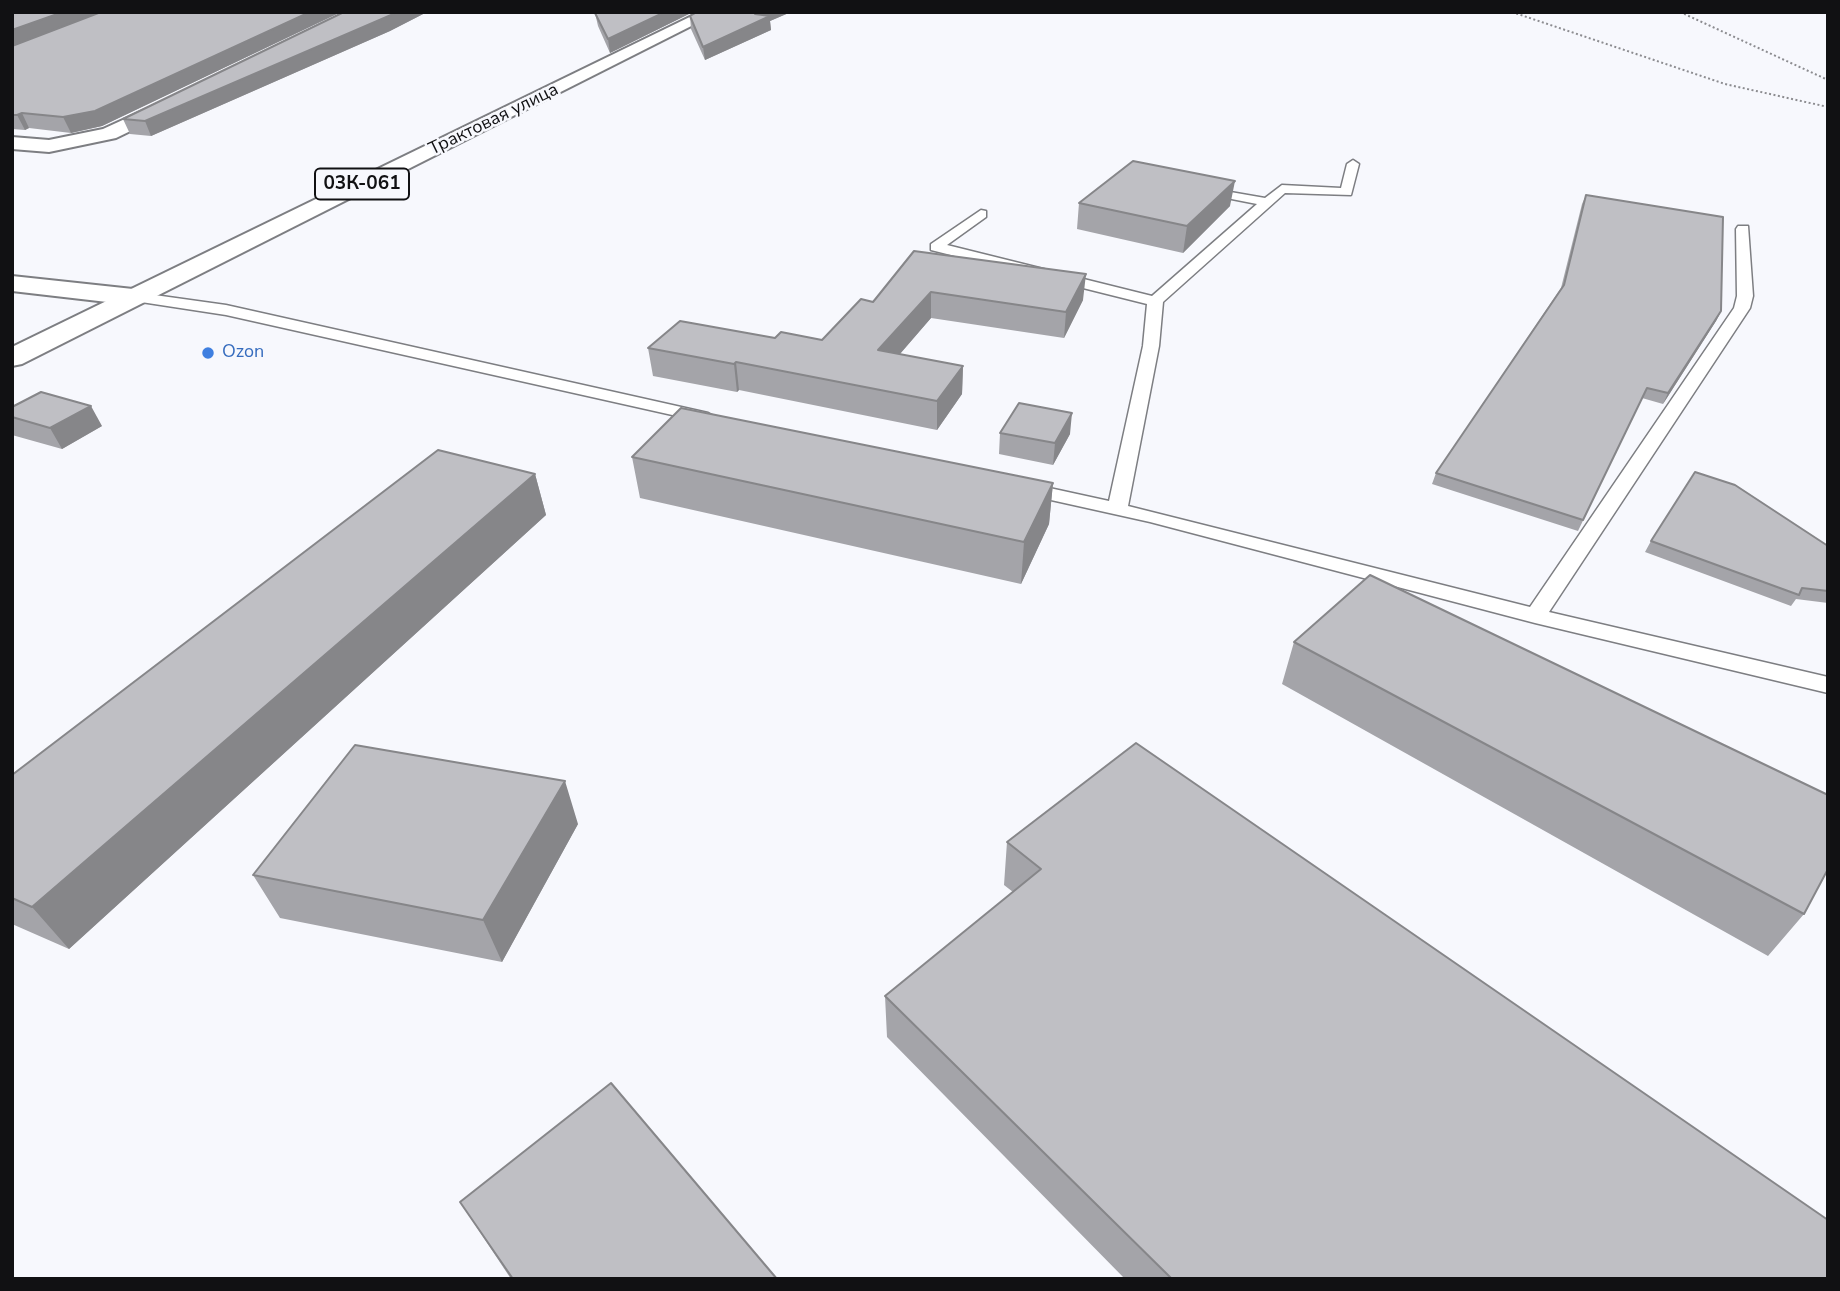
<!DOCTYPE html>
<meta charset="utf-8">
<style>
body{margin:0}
#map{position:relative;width:1840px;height:1291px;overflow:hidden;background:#f7f8fd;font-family:"Nunito Sans",sans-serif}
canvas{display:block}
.frame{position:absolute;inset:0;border:14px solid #111113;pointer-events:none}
</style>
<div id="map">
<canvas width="1840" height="1291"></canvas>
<div class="frame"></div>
</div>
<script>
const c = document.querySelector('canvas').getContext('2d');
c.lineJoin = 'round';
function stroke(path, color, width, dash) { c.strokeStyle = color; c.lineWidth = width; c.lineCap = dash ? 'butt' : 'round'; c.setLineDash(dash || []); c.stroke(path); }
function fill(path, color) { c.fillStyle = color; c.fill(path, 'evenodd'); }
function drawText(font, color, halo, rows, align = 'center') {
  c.font = font + ' "Nunito Sans",sans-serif'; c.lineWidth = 5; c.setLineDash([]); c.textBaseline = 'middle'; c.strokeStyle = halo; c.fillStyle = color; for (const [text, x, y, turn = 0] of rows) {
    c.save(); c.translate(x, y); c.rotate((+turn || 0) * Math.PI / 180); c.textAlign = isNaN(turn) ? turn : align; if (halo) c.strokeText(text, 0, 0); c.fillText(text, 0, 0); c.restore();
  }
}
const lane = new Path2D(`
 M1353,160L1359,164L1351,195L1285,193L1163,302L1159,346L1128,506L1530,607L1734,308L1737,296L1736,229L1738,226H1748L1753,296L1750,308L1549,612L1828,677V693L1535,623L1150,522L1015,492L1012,488L1022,482L1109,501L1143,346L1147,304L931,250V244L981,210L986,211V217L947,245L1152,296L1257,204L1196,192V186L1265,198L1282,185L1341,188L1347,164Z
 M133,292L226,305L708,413L717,418L708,423L226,315L128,300L125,297L128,294Z`);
const street = new Path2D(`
 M173,97L180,99L182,103L180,107L116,138L49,152L12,149V137L49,140L103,129Z`);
const secondary = new Path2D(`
 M12,276L133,289L142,292L146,297L142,302L133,305L12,291Z`);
const primary = new Path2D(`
 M700,12H719L22,364L12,366V347Z`);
stroke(lane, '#7d7e82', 3);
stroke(street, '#7d7e82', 4);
stroke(secondary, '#7d7e82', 4);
stroke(primary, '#7d7e82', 4);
stroke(new Path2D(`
 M1512,12L1725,84L1828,107
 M1680,12L1828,80`), '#8c8c90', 2, [2, 2.5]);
fill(lane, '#fff');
fill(street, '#fff');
fill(secondary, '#fff');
fill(primary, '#fff');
fill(new Path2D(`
 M12,12H341L102,126L71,133L29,128L25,130L12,129Z
 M344,12H427L390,31L151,136L130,134L123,119Z
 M597,12H693L610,53L598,26L595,13Z
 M697,12H791L770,21L771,30L705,60L691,29L690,16Z
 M1586,195L1721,311L1716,321L1663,404L1642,398L1578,531L1432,484L1436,473L1561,288L1582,204Z
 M1079,203L1230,206L1183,253L1077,229Z
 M914,251L1083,300L1064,338L931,318L900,354L963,366L962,394L937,430L739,390L737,392L653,376L648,348L775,338L822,340L873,302Z
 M12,407L102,426L62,449L12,435Z
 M1000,433L1070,434L1053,465L999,454Z
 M632,457L1053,483L1049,524L1021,584L640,498Z
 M535,474L546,515L69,949L12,924V775Z
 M1651,541L1828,546V603L1796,599L1791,606L1645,552Z
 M1294,642L1804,914L1768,956L1282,684Z
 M578,824L502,962L280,918L253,875Z
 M1007,842L1828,1279H1125L887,1037L885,996L1013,892L1004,885Z
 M460,1202L777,1279H511Z`), '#a4a4a9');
fill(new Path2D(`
 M63,12H103L12,46V30Z
 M310,12H341L102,126L71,133L63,117Z
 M398,12H427L390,31L151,136L145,121Z
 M665,12H693L610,53L608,39Z
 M759,12H791L770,21L771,30L705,60L703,47Z
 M22,113L29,128L25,130L17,115Z
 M1235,181L1230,206L1183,253L1187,226Z
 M1086,274L1083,300L1064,338L1066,312Z
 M931,292V318L879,378L878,350Z
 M1721,311L1716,321L1663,404L1668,393Z
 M736,362L739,390L737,392L734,364Z
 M963,366L962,394L937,430V401Z
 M91,406L102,426L62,449L50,428Z
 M1072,413L1070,434L1053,465L1055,443Z
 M535,474L546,515L69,949L32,907Z
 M1053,483L1049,524L1021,584L1024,542Z
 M565,781L578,824L502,962L483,920Z`), '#868689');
const building = new Path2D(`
 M12,12H63L12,30Z
 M101,12H310L95,111L63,117L22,113L17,115H12V46Z
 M344,12H398L145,121L123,119Z
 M597,12H665L608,39L595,13Z
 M697,12H759L755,14L770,16L703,47L690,16Z
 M1133,161L1235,181L1187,226L1079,203Z
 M1586,195L1723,217L1721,311L1668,393L1647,388L1583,520L1436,473L1564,285Z
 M914,251L1086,274L1066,312L931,292L878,350L963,366L937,401L736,362L734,364L648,348L680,321L775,338L781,332L822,340L861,299L873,302Z
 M41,392L91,406L50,428L12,417V407Z
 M1019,403L1072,413L1055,443L1000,433Z
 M681,408L1053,483L1024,542L632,457Z
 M438,450L535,474L32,907L12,898V775Z
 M1695,472L1735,485L1828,546V591L1802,588L1799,595L1651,541Z
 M1370,575L1828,795V869L1804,914L1294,642Z
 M1136,743L1828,1220V1279H1172L885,996L1041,869L1007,842Z
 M355,745L565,781L483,920L253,875Z
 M611,1083L777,1279H513L460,1202Z`);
fill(building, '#bfbfc4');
stroke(building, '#868689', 2);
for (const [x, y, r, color] of [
 [208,353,7,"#3f7fe0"]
]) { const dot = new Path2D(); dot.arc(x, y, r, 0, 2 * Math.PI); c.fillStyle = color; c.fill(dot); stroke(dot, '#f7f8fd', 2.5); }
drawText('18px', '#111113', '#f7f8fd', [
 ["Трактовая улица",494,120,-26]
]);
drawText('18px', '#366cbe', '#f7f8fd', [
 ["Ozon",222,353]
], 'left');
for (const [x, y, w] of [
 [362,184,94]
]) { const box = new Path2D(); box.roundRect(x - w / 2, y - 15.5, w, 31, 5); c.fillStyle = '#f7f8fd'; c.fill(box); stroke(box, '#111113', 2); }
drawText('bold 19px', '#111113', null, [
 ["03К-061",362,184]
]);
</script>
